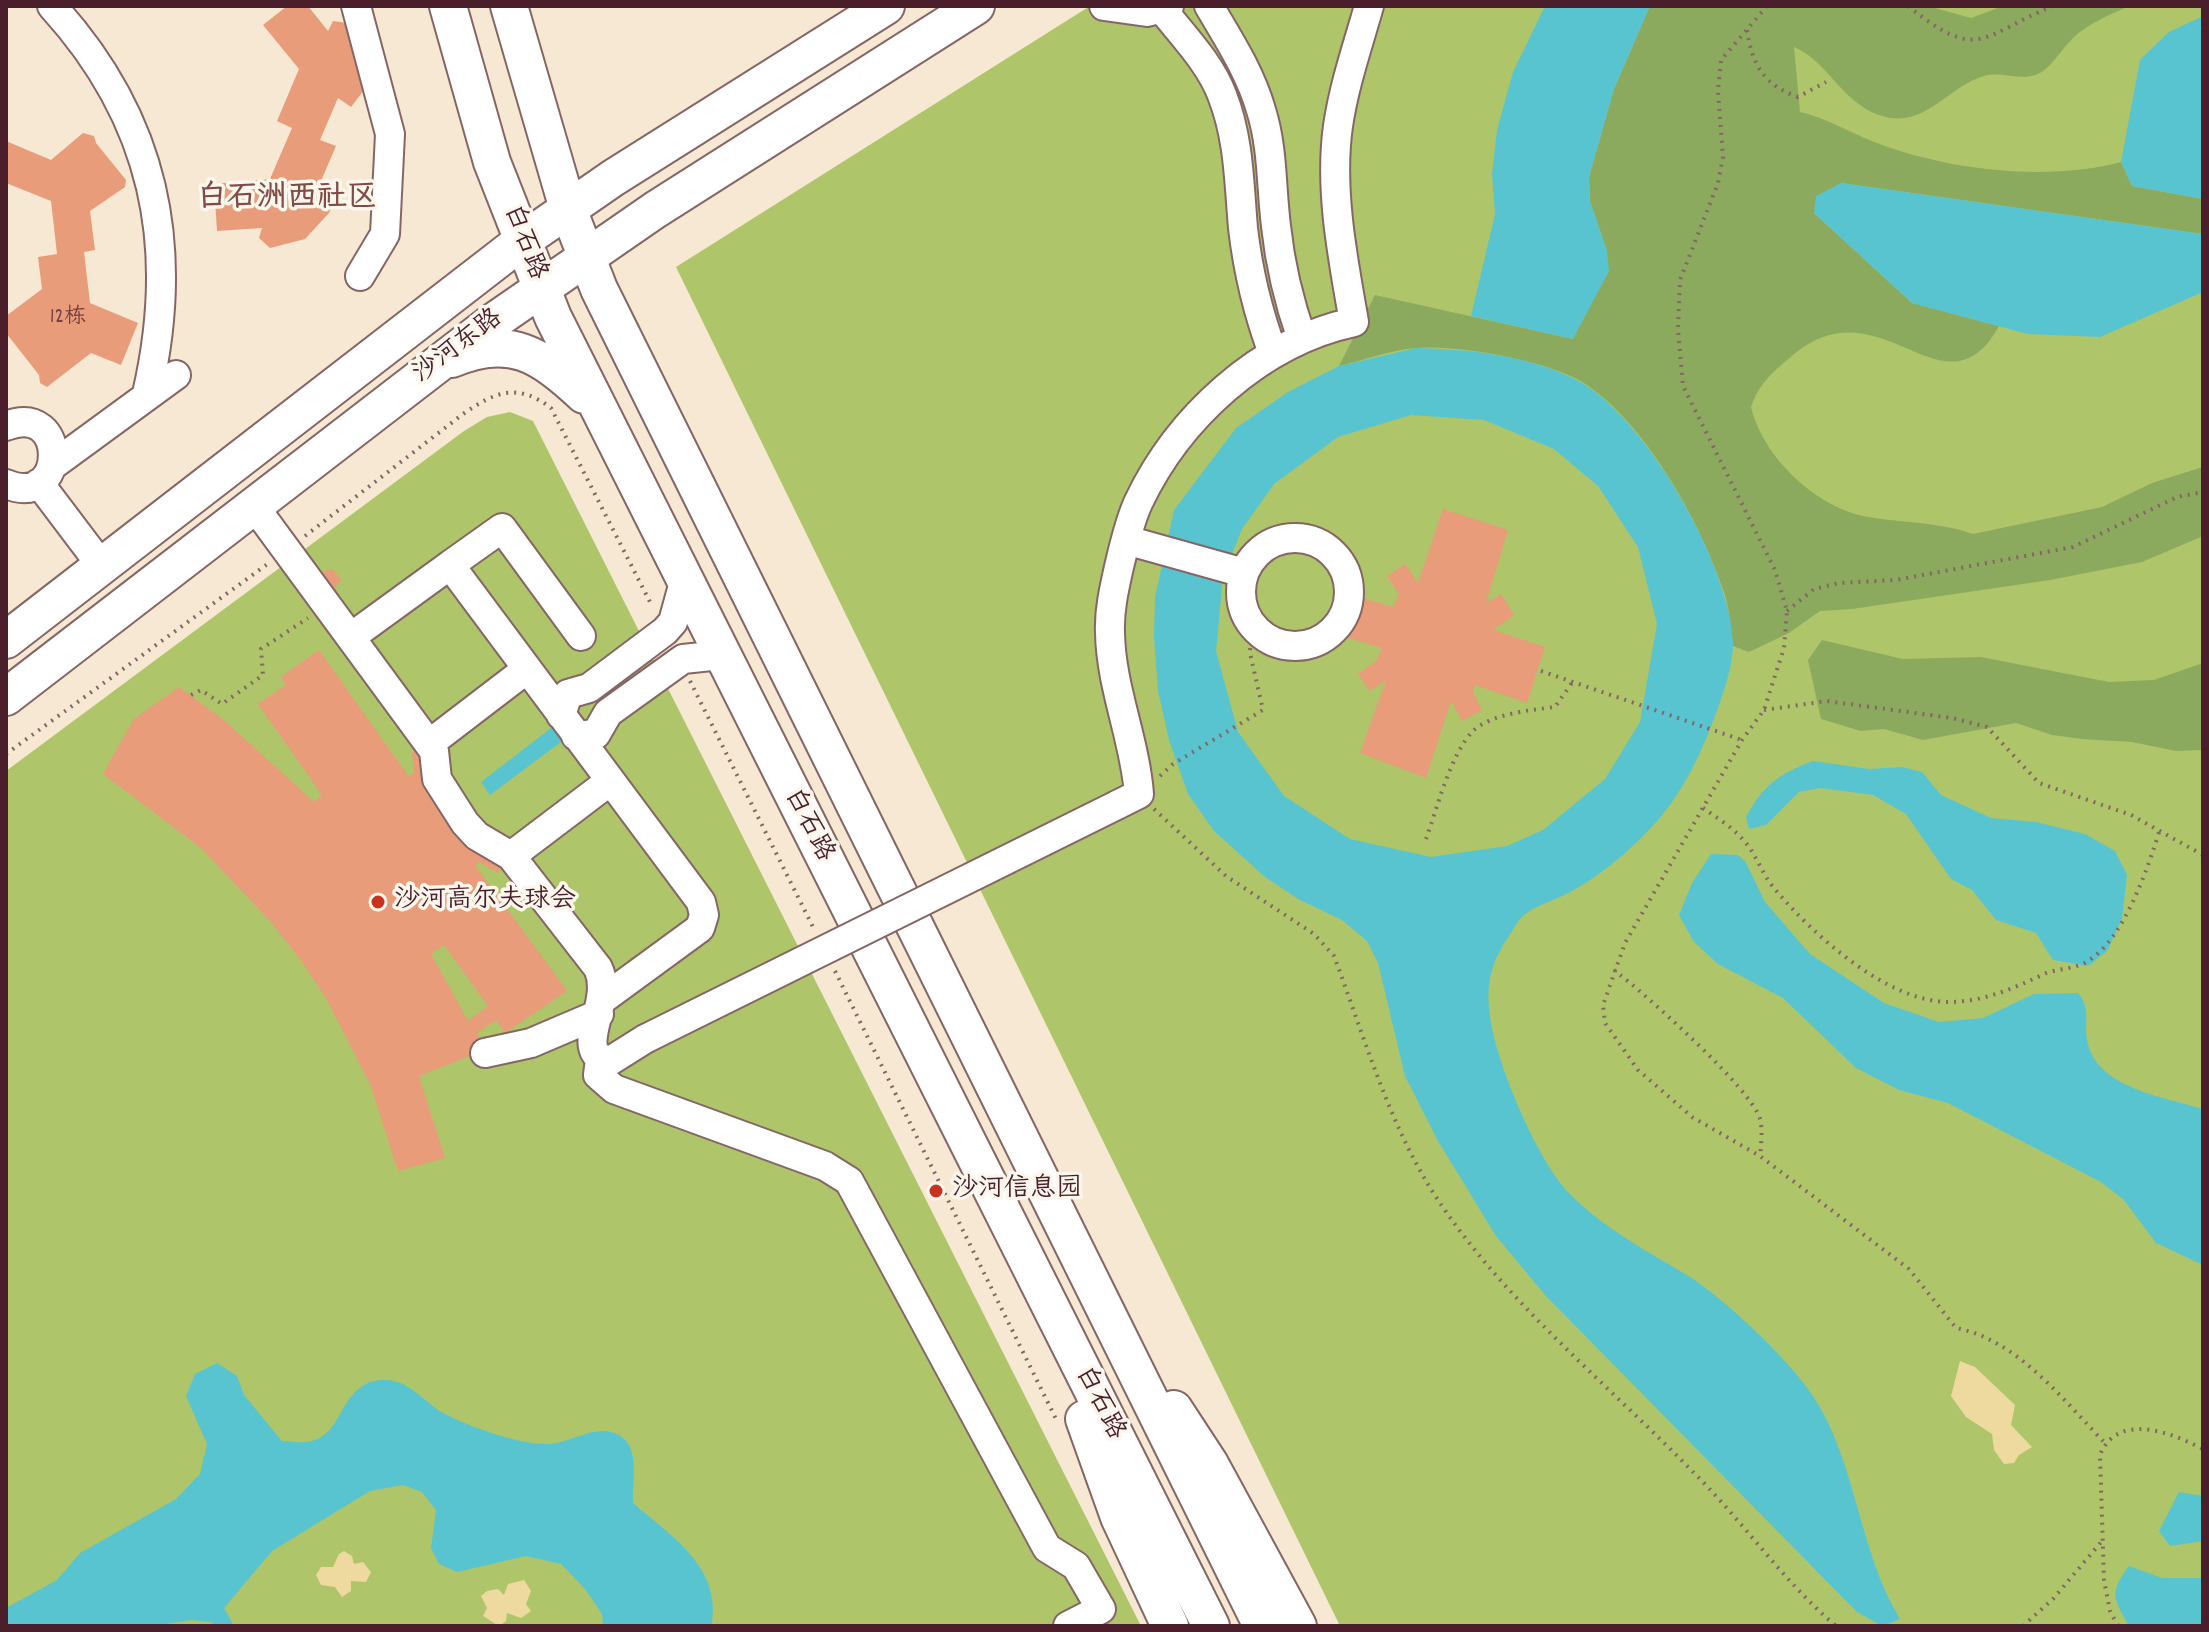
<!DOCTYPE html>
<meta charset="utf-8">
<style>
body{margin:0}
#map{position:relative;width:2209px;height:1632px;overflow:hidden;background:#f6e8d2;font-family:Dekko,sans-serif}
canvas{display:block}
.frame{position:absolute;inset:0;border:8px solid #4a1f2b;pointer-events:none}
</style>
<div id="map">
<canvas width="2209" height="1632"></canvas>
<div class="frame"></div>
</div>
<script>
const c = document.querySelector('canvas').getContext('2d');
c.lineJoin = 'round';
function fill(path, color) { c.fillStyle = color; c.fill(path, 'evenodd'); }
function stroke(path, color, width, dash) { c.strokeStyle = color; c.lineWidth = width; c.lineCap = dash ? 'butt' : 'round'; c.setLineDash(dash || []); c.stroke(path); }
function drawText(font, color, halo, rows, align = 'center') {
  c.font = font + ' Dekko,"LXGW WenKai TC",sans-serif'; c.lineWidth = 7; c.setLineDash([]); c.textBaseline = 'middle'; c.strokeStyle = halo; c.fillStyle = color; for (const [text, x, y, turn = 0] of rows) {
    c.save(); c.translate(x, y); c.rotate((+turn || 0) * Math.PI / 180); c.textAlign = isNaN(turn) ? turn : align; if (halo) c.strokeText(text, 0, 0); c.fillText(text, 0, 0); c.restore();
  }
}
fill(new Path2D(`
 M1090,6H2203V1626H1340L676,267Z
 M510,412L533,421L1141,1626H6V771L464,431L487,417Z`), '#afc56a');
fill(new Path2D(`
 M1650,6H1928L1971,18L2003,6H2130C2112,13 2086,25 2072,39C2062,49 2054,63 2043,71C2025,84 2003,70 1984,76C1946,87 1924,131 1879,115C1841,102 1828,61 1794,47L1800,112C1826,118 1849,132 1874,142C1946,170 2047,182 2121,162L2132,186L2203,199V234L1841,183L1814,213L1912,303L1999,326C1945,424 1881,280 1793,355C1774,371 1759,383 1751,407C1763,457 1816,508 1868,517C1903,523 1940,522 1973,534L2102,507L2152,483L2203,467V536L2142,562L2050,580L1852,609L1820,611L1789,633L1749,652L1733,646C1730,628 1730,609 1724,592C1701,523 1642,415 1577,379C1542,360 1456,344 1416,348C1391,350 1364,360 1339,366L1375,295L1573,339L1607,251L1590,201L1589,177L1614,89Z
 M1822,640L1903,659L1981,657L2109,682L2154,680L2203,663V750L2176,751L2132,742L2082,739L2052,735L2016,723L1923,740L1884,729L1861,731L1821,719L1808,660Z`), '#8baa5e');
fill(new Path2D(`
 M1960,1361L1975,1367L2015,1405L2011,1425L2032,1447L2019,1455L2014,1463L2004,1464L1994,1450L1992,1434L1966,1417L1951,1396Z
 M344,1551L352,1556L354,1564L363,1562L371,1572L366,1582L351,1581V1591L342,1597L335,1587L321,1585L316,1575L321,1567H333L339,1554Z
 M524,1580L531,1591L526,1604L531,1611L521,1618L507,1613L506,1621L499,1626L483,1616L487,1608L481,1596L487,1591L498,1589L504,1595L508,1584Z`), '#eeda9e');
fill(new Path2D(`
 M1545,6H1650L1614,89L1589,177L1590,201L1607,251L1609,271L1573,339L1471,316L1495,214L1492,174L1497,130L1513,72Z
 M2203,16V199L2132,186L2121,162L2140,60L2169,32Z
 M1841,183L2203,234V292L2100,337L2028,334L1912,303L1814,213L1816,196Z
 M1416,348C1469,349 1526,355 1575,379C1644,413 1732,568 1733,644C1733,662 1726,685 1720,702C1703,751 1682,798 1644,835C1622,857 1597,878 1570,892C1556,900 1536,905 1524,915C1518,920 1513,930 1509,936C1486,969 1485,995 1493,1033C1503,1077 1539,1163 1570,1194C1604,1229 1649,1252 1690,1277C1726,1300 1789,1360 1813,1396C1857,1463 1858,1550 1900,1619L1882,1626L1857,1612L1545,1295L1496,1236L1438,1141L1405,1076L1378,963L1367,941L1342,920L1300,900L1265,877L1214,831L1188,794L1169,740L1158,691L1154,637L1155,597L1174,510L1236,428L1288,392L1339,366ZM1411,415L1484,420L1554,449L1598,486L1638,547L1657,624L1640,722L1605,779L1543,830L1507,846L1431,857L1350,839L1284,796L1238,732L1216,651L1223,576L1242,529L1274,484L1338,437Z
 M555,725L565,739L490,795L481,782Z
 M1813,761L1869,769L1902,767L1922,772L1941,795L1991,818L2036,822L2085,834L2115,851L2127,875L2122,919L2107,951L2088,966L2053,960L2036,933L1996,920L1972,890L1951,879L1906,814L1873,795L1820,788L1799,792L1766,825L1749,829L1746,817C1763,785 1779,774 1813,761Z
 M1711,854L1738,855L1745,861L1765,902L1810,954L1884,1003L1939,1022L1983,1018L2034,994L2078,993C2091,1009 2084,1021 2087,1040C2095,1088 2164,1097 2203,1109V1265L2156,1243L2124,1200L2101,1182L1948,1103L1899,1090L1856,1068L1783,998L1718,964L1694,942L1679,915L1692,883Z
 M217,1363L237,1376L244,1395L282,1441C297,1442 311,1445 324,1435C343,1422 346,1380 384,1380C410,1379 426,1405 447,1415C470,1427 522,1445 547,1444C570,1444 596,1422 619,1435C641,1448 632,1482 633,1503C671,1536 721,1566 712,1624L603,1626L602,1614L585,1589L561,1564L526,1556L457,1572L439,1564L431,1548L436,1510L422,1492L403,1485L370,1491L272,1551L224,1608L234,1626H214L211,1622L191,1620L152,1626H6V1608L57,1580L80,1553L176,1499L200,1474L207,1444L186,1396L195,1374Z
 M2179,1492L2203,1496V1541L2170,1546L2159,1531Z
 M2129,1566L2162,1578H2203V1626H2129C2113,1598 2109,1593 2129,1566Z`), '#58c4d0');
fill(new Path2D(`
 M287,6H308L328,31L333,21L348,23L364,90L351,107L338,98L320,140L336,146L318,188L333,191L334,202L329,213L305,239L270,248L259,238L262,228L217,231L214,184L270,179L292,128L277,121L299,69L263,25Z
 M83,133L94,136L96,143L126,180L125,187L90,211L95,250L84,252L90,303L138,323L121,365L91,353L47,387L40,383L39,375L6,333V316L42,289L38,257L57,254L51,201L6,183V141L51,160Z
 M1443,509L1508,530L1486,603L1501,594L1514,615L1493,630L1545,647L1527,703L1475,685L1473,692L1482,710L1462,721L1451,701L1426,778L1360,753L1386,680L1370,691L1358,674L1376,661L1382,648L1341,636L1353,595L1393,607L1399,594L1387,576L1405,564L1418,583Z
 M328,569H333L341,580L333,591L321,574Z
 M319,650L409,777L414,773L412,752L423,750L503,864L498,873L479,862L475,865L567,991L505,1033L496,1020L477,1033L480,1038L471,1044L475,1054L419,1076L445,1158L398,1171L370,1084L326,998L300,959L270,921L201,848L103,774L134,719L179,687L225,721L314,802L322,795L258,704L286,685L281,677ZM444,945L488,1006L468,1021L431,954Z`), '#e89c7a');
const minor = new Path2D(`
 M52,6C155,119 181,246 147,394
 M356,6L390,134L385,234L360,276
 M1104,6L1147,12L1169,6
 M1209,6C1229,40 1250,72 1261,110C1273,148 1271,186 1276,226C1280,264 1289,302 1302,339
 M1162,9C1183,36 1210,63 1222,95C1239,138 1239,182 1243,228C1248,271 1258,313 1273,353
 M6,426C69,401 68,510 6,484
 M53,465L176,375
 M39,483L101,565
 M254,506L434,751L437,779L465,823L477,836L511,856L598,968C615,1003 569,1053 610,1061L645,1039
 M1241 592a54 54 0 1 1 108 0a54 54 0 1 1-108 0Z
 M1126,540L1244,573
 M450,565L502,528L581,636
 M351,637L450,565L701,902L704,915L700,928L603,999
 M561,715L568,694L589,688L665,631L673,622L684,582
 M576,736L596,734L608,713L683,659L721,655
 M429,744L527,669
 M1117,805L1139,794C1135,740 1111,688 1110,633C1109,611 1114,589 1119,567C1124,546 1129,523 1138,503C1178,418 1260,342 1354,322C1343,259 1329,190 1338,126C1344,85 1358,45 1369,6
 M511,856L610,781
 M485,1053L531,1043L599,1014
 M600,1059L598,1075L614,1089L825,1166L849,1181L1047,1548L1076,1566L1101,1609L1068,1626`);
const major = new Path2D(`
 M448,6L492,162L553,317L1211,1626
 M509,6L568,209L599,289L1262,1626
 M452,359C510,334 541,355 584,395
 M6,640L522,241L613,178L886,6
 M6,697L490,324L655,210L976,6
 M1174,1409L1210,1464L1298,1626
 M1084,1419L1119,1517L1170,1626`);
stroke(minor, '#866565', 32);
stroke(major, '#866565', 40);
stroke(new Path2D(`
 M1767,6L1721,60L1718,91L1723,157L1718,183L1680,280L1678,330L1683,386L1775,570L1787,611L1784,648L1764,710L1742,740L1625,943L1603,1005L1605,1023L1638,1070L1692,1117L1760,1156L1909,1269L1956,1328C2018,1340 2063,1400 2105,1443
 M1908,6C1980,64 1981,35 2053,6
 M1747,30C1752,65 1764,85 1798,97L1826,82
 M305,536L463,414C495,392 517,382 551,408L652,606
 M1347,611H1348
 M1787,611L1814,589L1839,583L1896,580L2073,547L2177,497L2203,492
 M1541,671L1742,740
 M690,681L815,931
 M191,695L201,690L222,704L263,675L261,649L308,618
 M1764,710L1827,701L1952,718L1987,727L2039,783L2131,815L2203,855
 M6,754L269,563
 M1160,776L1173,764L1263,710L1250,653L1251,625
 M1703,808C1717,818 1734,828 1745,842C1757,856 1762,874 1774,888C1812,934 1887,1002 1949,1002C1982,1002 2012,989 2042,975C2056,968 2074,970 2088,961C2124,939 2148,868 2160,829
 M1154,809L1226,876L1314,934L1334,956C1363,1033 1386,1115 1429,1186C1498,1297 1606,1382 1696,1475C1745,1524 1783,1581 1836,1626
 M1426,839C1437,809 1450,755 1473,731C1490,714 1531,710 1555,707L1574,680
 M1614,970C1644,993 1752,1089 1760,1119C1763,1131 1761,1144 1760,1156
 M835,971L1056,1419
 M2023,1626L2053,1599L2102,1541
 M2118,1626L2110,1611L2104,1580L2100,1455C2118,1411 2172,1433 2203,1449`), '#866565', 4, [2, 6]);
stroke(minor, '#fff', 28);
stroke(major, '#fff', 36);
const minorBridge = new Path2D(`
 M645,1039L1117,805`);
stroke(minorBridge, '#866565', 32, []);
stroke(minorBridge, '#fff', 28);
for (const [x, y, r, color] of [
 [378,902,8,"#c8321e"],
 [936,1191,8,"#c8321e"]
]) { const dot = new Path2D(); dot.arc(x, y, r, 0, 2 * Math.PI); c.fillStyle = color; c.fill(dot); stroke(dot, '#fbf7ec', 3); }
drawText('22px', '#723e3f', null, [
 ["12栋",68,319]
]);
drawText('26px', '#4a1f2b', '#fbf7ec', [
 ["白石路",523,243,69],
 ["沙河东路",459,348,-37],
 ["白石路",807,826,63],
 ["白石路",1098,1404,63]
]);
drawText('26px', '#4a1f2b', '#fbf7ec', [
 ["沙河高尔夫球会",394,902],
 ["沙河信息园",952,1191]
], 'left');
drawText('bold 30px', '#814b47', '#fbf7ec', [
 ["白石洲西社区",287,201]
]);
</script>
